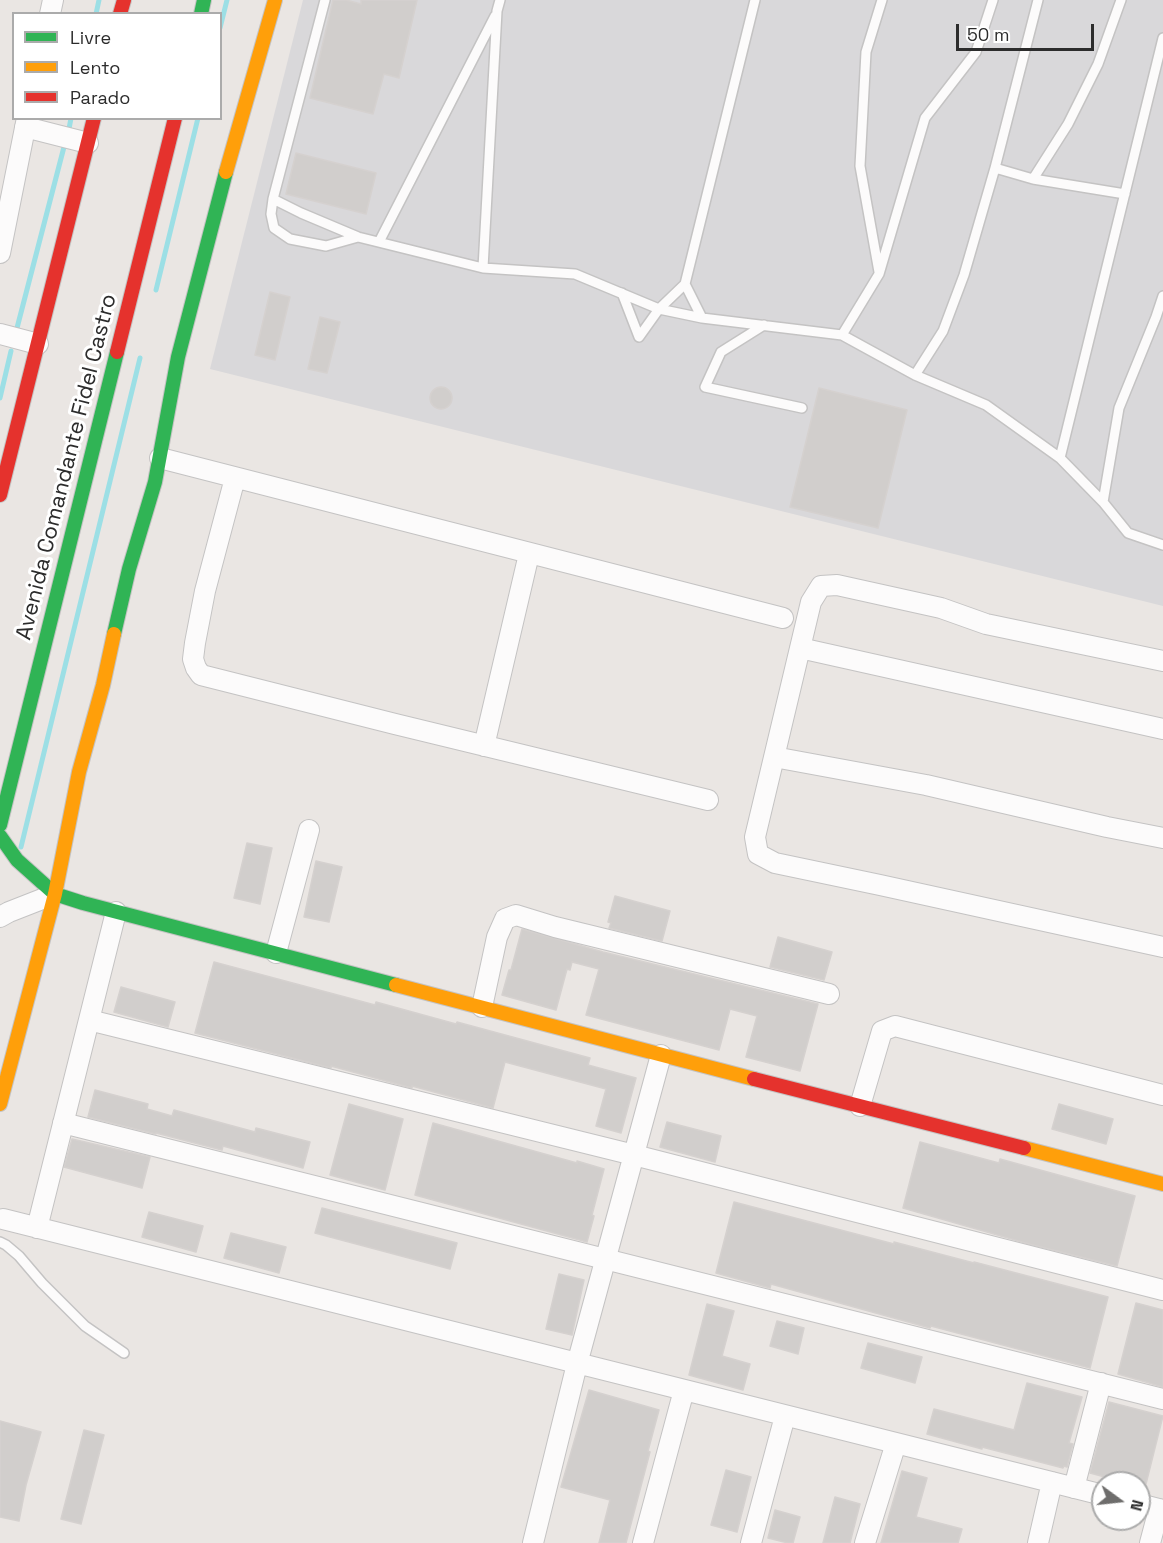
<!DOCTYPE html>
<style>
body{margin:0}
#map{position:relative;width:1163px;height:1543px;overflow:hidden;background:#eae6e3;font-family:"Space Grotesk",sans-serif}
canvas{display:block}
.legend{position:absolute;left:12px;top:12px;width:210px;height:108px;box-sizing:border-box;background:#fff;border:2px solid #ababab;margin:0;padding:8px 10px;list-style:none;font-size:18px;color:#2c2c2c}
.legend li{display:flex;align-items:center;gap:12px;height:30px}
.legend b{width:30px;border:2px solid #ababab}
.north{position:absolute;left:1091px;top:1471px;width:60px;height:60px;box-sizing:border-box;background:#fff;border:2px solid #ababab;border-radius:50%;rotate:105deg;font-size:16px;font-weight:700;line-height:24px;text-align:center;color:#2c2c2c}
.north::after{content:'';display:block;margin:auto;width:21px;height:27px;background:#6e6d6c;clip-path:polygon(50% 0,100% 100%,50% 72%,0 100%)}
.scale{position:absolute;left:956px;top:24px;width:138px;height:27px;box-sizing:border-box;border:3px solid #2c2c2c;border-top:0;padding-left:8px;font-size:18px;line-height:21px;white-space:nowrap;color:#2c2c2c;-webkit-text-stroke:4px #fff;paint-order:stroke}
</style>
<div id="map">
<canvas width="1163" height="1543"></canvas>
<ul class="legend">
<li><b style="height:8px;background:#30b455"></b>Livre</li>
<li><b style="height:8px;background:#ff9f0a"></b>Lento</li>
<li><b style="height:8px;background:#e5322d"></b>Parado</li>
</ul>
<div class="north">N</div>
<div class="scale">50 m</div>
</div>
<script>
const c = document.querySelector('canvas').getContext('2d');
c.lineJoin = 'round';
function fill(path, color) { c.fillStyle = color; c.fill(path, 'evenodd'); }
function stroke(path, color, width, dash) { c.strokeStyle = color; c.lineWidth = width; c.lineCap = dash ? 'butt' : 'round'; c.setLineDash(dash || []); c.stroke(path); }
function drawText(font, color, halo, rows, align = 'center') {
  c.font = font + ' "Space Grotesk",sans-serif'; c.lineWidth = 6; c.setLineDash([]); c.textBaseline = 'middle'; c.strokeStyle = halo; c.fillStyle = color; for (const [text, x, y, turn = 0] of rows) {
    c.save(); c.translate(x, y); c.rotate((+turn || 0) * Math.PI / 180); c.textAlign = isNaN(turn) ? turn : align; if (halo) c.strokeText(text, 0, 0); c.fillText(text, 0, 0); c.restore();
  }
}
fill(new Path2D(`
 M303,0H1163V606L210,369Z`), '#d9d8da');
stroke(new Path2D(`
 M96,14L99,0
 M220,28L227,0
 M69,129L71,118
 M156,290L198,118
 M17,328L65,143
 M0,398L11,351
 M21,847L140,358`), '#9cdfe5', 5);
const building = new Path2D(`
 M333,0H346L361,4V0H417L399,78L384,74L373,114L310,98Z
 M296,153L376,173L366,214L286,194Z
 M270,292L290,297L275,360L255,355Z
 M320,317L340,322L327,373L308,369Z
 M430 398a11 11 0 1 1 22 0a11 11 0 1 1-22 0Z
 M819,388L907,410L878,528L790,507Z
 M247,843L272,848L260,904L234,898Z
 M316,861L342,867L329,922L304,917Z
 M615,896L670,911L662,941L609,928L611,923L608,922Z
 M522,929L603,952L818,1004L800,1071L746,1057L757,1016L730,1009L719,1050L586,1015L599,969L572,962L570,970L567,969L556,1010L502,995L509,970H511Z
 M778,937L832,952L824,980L770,967Z
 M214,962L375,1005L376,1002L456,1024L457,1022L590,1058L588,1065L636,1078L621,1133L596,1126L606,1089L505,1062L493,1108L412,1086V1088L331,1066V1068L195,1033Z
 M121,987L175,1002L168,1027L114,1012Z
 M95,1090L148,1104L147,1109L172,1116L174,1110L255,1132L256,1128L310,1142L303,1168L223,1146L222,1150L156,1133V1134L88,1117Z
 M349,1104L403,1119L385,1190L330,1175Z
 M1059,1104L1113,1119L1106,1144L1052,1129Z
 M667,1122L721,1136L715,1162L660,1147Z
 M433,1123L577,1163V1161L604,1169L592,1215L594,1216L587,1242L415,1195Z
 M72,1139L150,1157L142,1188L64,1167Z
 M920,1142L999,1163L1000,1159L1135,1196L1117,1266L1029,1244L903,1208Z
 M734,1202L894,1244V1242L974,1263V1262L1108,1297L1090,1368L931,1326L930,1328L771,1284L770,1288L716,1273Z
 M322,1208L457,1243L450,1269L315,1233Z
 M149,1212L203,1226L196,1252L142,1237Z
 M231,1233L286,1247L279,1273L224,1258Z
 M559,1274L584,1280L572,1335L546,1329Z
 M1136,1303L1163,1310V1387L1118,1374Z
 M707,1304L734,1311L722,1356L750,1364L743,1390L689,1375Z
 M777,1321L804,1328L798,1354L770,1346Z
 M868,1343L922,1357L915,1383L861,1368Z
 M1027,1383L1082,1397L1069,1443L1073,1444L1067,1467L1064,1466L1063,1468L982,1447V1449L927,1434L934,1409L1014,1430Z
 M589,1390L659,1410L648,1451L650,1452L626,1543H599L610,1500L561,1487Z
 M1109,1402L1163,1416L1145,1488L1139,1486V1483H1127L1090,1473Z
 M0,1421L41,1432L26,1485L19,1521L0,1517Z
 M84,1430L104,1435L81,1524L61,1519Z
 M726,1470L751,1477L737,1532L711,1525Z
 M902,1471L927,1478L916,1517L962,1529L958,1543H881Z
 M835,1497L860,1504L850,1543H823Z
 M775,1510L800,1517L793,1543H788L768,1538Z`);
fill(building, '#d1cecc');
stroke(building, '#d5d1cf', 1.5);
const lane = new Path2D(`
 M325,0L273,199L301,213L358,237L483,268L575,274L659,309L702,318L842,335L915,375L986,405L1060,458L1103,502L1128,533L1163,545
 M995,168L1033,179L1125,194
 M1033,179L1068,124L1098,64L1121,0
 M273,199L271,214L274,228L290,239L326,246L358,237
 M379,242L495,16
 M483,268L497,11L500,0
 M879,272L860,166L866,52L882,0
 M685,284L702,318
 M622,293L639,337L659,309L685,284L755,0
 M764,325L721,352L705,387L802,408
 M842,335L879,274L925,118L976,52L993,0
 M915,375L943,331L964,275L995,168L1038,0
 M1060,458L1163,38
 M1103,502L1119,408L1156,317L1163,296
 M0,1242L6,1245L19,1256L42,1283L85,1326L124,1353`);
const street = new Path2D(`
 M50,14L53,0
 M25,127L88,143
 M0,253L27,118
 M0,334L38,344
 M160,458L783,618
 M235,478L205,591L195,643L193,659L196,668L201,675L395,724L708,800
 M800,648L1163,729
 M1163,661L986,624L941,608L837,585L821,586L811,602L755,837L758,854L775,863L880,885L1163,947
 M484,746L529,554
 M774,757L926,785L1107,827L1163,838
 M0,917L9,912L55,894
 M276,953L309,830
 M482,1007L497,937L505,919L516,915L555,927L829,994
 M89,1020L634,1155L1163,1290
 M860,1106L882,1031L895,1026L1163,1095
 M63,1123L1163,1399
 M3,1219L1103,1495
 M37,1228L116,912
 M1074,1488L1101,1383
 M1139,1504L1163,1510
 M533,1543L577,1364L661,1055
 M643,1543L684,1390
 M751,1543L785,1416
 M865,1543L896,1443
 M1038,1543L1052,1482
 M1150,1543L1159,1509`);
const fast = new Path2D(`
 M201,14L204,0
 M114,634L129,569L155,482L178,357L226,172
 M0,825L117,352
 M0,836L17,860L55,894L83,903L396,985`);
const slow = new Path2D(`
 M226,172L275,0
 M396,985L754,1079
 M0,1104L55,894L79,772L103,685L114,634
 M1024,1148L1163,1184`);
const jam = new Path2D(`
 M120,14L124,0
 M117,352L175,118
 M0,495L94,118
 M754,1079L1024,1148`);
stroke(lane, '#c4c3c3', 12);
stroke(street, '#c4c3c3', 22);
stroke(fast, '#c4c3c3', 16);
stroke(slow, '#c4c3c3', 16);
stroke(jam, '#c4c3c3', 16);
stroke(lane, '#fcfbfb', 9);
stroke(street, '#fcfbfb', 20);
stroke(fast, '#30b455', 14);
stroke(slow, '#ff9f0a', 14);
stroke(jam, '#e5322d', 14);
drawText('22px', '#2c2c2c', '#fff', [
 ["Avenida Comandante Fidel Castro",67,467,-76]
]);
</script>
